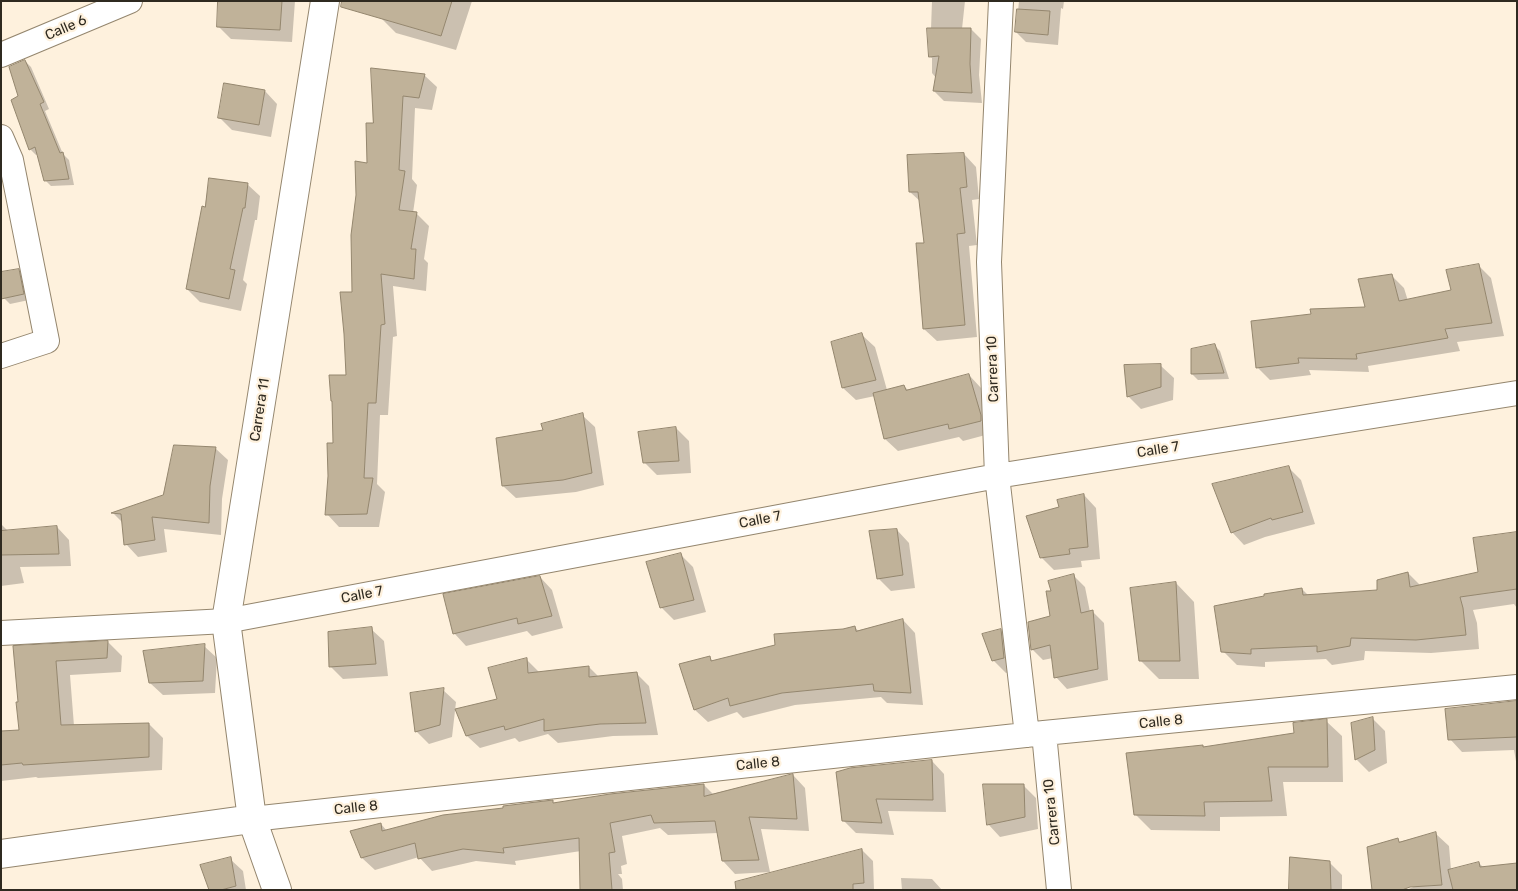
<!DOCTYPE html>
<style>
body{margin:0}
#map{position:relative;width:1518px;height:891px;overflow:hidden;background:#fef1dd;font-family:Rubik,sans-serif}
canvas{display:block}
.frame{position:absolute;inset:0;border:2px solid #2f2a20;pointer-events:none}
</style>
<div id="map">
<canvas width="1518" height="891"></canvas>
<div class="frame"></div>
</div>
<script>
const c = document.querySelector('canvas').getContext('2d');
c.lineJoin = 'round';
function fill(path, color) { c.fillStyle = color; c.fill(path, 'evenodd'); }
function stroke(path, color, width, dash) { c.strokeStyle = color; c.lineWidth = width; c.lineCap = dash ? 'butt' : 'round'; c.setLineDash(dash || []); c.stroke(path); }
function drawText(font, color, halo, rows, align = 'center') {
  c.font = font + ' Rubik,sans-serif'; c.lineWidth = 4.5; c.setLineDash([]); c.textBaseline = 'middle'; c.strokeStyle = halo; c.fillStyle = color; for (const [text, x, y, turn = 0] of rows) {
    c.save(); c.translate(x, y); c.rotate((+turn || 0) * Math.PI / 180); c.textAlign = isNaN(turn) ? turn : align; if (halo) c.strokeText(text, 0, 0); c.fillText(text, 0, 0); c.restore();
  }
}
fill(new Path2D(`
 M220,1H295L292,42L231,39L218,26Z
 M384,1H472L456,50L396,33L381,18Z
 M932,1H965L962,29H971L981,39L979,75L982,103L944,101L934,91L936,78L932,73V58L930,57Z
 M1019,1H1064L1063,9L1061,8L1058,45L1026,42L1016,32Z
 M25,61L31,67L49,109L45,111L63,154L69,160L74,185L51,186L45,180L38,154L36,155L30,149Z
 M424,75L437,87L432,110L415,108L412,179L417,185L413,213H416L429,226L424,259L428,263L426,291L393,286L397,336L393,337L388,415H380L377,484L385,492L379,527H339L327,514L334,444L347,376L354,293L374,124Z
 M265,91L277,104L271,137L232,130L219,117Z
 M964,154L976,167L979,199L972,200L977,245L969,246L977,337L937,341L924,329L925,244L921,202L910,192Z
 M247,184L260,196L257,220H255L243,280L247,284L241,311L200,302L187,289L207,209Z
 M1478,265L1491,278L1504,336L1457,342L1460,351L1368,366L1369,372L1309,370L1311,375L1270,380L1258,368L1366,308L1392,276L1404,288L1408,301L1452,291Z
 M18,270L24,276L29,300L10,304L4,298Z
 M862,335L875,347L887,390L904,386L909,391L969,375L981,388L993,428V433L963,441L959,437L898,451L885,439L875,396L856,400L843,388L832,343Z
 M1214,345L1220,351L1229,379L1198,380L1192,374Z
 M1161,366L1174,378L1173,400L1141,409L1128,396Z
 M582,415L595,427L604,485L576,492L516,498L503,486L545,431Z
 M676,428L689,441L691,473L657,475L645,463Z
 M215,448L228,460L222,499L221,535L164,529L167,552L138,557L126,544L123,523L114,514L164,496Z
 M1288,467L1301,480L1315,524L1265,537L1244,545L1232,532Z
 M1084,495L1096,508L1100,559L1081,561L1082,567L1054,570L1041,557L1061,508Z
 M1,524L8,531L57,527L69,540L71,566L20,567L24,583L1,586Z
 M897,530L909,543L915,588L891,591L878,578Z
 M1517,533V608L1514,604L1473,610L1477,623L1479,649L1431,653L1365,651L1364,660L1332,665L1326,659L1265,662V667L1237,665L1223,651L1302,589L1309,596L1378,591L1408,573L1421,586L1479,573Z
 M680,554L693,567L706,612L674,620L661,607Z
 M1074,576L1085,587L1090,612H1093L1104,623L1108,680L1067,689L1056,677L1053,658L1043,660L1032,649L1052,617L1053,592Z
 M540,577L552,590L563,628L532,636L527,631L466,646L454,633Z
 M1176,583L1194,602L1199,679H1159L1140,660Z
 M903,620L915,633L923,705L887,703L881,697L795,705L743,718L737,712L708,722L695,710L680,665L709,657L714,662L855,627L859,632Z
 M371,629L384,641L388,676L343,679L330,666Z
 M1000,630L1013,643L1016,670L1006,673L993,660Z
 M108,642L122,656L121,672L70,675L74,726L149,724L163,738L162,770L38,778L36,777L1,781V732L20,731L15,647Z
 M204,646L217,658L215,693L163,695L150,683Z
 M527,660L540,673L589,667L599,677L636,673L649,686L658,735L613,736L558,743L548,734L519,742L515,738L480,748L467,736L457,710L498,699Z
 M443,690L456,702L452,737L429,744L416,731Z
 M1517,702V767L1514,750L1462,752L1450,739Z
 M1372,718L1385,731L1387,763L1369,772L1357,760L1352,723Z
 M1326,721L1342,736L1343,782H1283L1287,816L1220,817V831L1151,830L1135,814L1203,746L1205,748L1295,734Z
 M932,761L944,774L946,812L888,811L894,835L856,833L843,820Z
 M793,775L805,788L809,831L761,829L770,872L735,874L723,861L718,833L668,835L660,828L622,836L627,864L621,866L622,874H618L622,879L623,890H581V851L515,861L516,865L476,861L432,871L419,857L375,870L362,858L381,824L387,831L552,802L555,804L704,785L714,795Z
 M1024,786L1036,798L1038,829L1000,837L988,824Z
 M1436,834L1449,846L1451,870L1479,863L1484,868L1517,890H1406L1416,886L1398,840L1401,843Z
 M862,850L873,861L874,890H780Z
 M230,859L243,871L246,890H210Z
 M1329,862L1342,875V890H1291Z
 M901,878L932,879L942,890H902Z`), '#0003');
const building = new Path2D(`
 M218,1H282L280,30L217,27Z
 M342,1H452L441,36L341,7Z
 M1017,9L1050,11L1048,35L1015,32Z
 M927,28H971L970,64L972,93L933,91L939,56L929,57Z
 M25,60L44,102L40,104L60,153L63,152L69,179L44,181L35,147L29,150L11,100L18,96L9,67Z
 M371,68L425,74L419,98L403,96L399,170L405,171L399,210L417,212L411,249H416L414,279L381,274L385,324L381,325L376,403H368L364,478H373L367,514L325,515L328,476L327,443H333L332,401H331L329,375H346L344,334L340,292H352L351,235L356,195L355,161L367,163L366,123H373Z
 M224,83L265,90L259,125L218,118Z
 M964,153L967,187L960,188L965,233L957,234L965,325L923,329L916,243H924L918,192H909L907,155Z
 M209,178L248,183L245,208H243L230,269L235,270L229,299L186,289L202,206L205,207Z
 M1479,264L1492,323L1445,329L1448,338L1356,354L1357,359L1298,358L1299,363L1256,368L1251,321L1311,314L1310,309L1365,307L1358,279L1392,274L1399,301L1451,290L1446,270Z
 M19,269L24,294L1,299V272Z
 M862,333L876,380L842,388L831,342Z
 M1215,344L1224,373L1191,374V349Z
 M1161,364V387L1127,397L1124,365Z
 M969,374L981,415V421L949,429L948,424L884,439L873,393L904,385L906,390Z
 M583,413L592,473L563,480L502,486L496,438L543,430L541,424Z
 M676,427L679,461L643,463L638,432Z
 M174,445L216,447L210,486L209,523L152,517L155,540L124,545L121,514L111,513L163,495Z
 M1289,466L1303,512L1272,520L1271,518L1231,533L1212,484Z
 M1084,494L1088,547L1069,549L1070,554L1040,558L1026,516L1059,507L1057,500Z
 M57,526L59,554L1,555V531Z
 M897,529L903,575L877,579L869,531Z
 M1517,532V589L1460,597L1463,608L1466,635L1416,640L1351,638L1350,646L1317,652V646L1251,649V654L1221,652L1214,606L1264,596V594L1302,588L1303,595L1377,590V580L1408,572L1410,587L1478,572L1473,538Z
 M681,553L694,600L660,608L646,562Z
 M1074,574L1081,613L1093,610L1098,669L1054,678L1050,645L1031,650L1028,622L1050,616L1046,591H1051L1048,581Z
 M540,576L552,616L518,624L517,618L453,634L443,594Z
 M1176,582L1180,661H1139L1130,588Z
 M903,619L911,693L874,691L873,684L782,693L730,706L728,698L694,710L679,664L710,656L711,661L775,645L774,634L843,629L855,626L856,631Z
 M372,627L376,664L329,667L328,632Z
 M1001,629L1004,658L992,661L982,634Z
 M108,641L107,658L56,661L61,725L149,723V757L23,765L22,763L1,765V731L19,730L16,702H18L13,646Z
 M205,644L203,681L149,683L143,651Z
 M527,658L528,673L589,666V677L637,672L646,723L600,724L544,731V719L505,730L504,726L466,736L455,709L497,699L488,668Z
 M444,688L440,725L415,732L410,693Z
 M1517,701V737L1448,740L1445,709Z
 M1373,717L1375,750L1355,760L1351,723Z
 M1327,719L1328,767H1268L1272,801L1204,802L1205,816L1134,815L1126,753L1203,745V747L1294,733L1293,723Z
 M932,760L933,800L876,799L882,823L842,821L836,772L850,768Z
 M793,774L797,819L749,817L759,860L722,861L715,821L654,823L651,815L610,823L615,852L609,853L612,890H580L579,838L503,848L504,853L463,849L418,859L415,843L361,858L350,831L381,823L382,831L443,815L503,808V806L553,800V803L610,794L704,784V796Z
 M983,784H1024L1025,817L987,825Z
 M1436,832L1442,885L1410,887L1402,890H1372L1367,847L1398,838L1399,842Z
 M862,849L864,883L853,884V890H736L735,882Z
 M231,857L236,886L221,890H209L200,865Z
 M1290,857L1330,861L1331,890H1289Z
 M1479,862L1480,867L1517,863V890H1453L1448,870Z`);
fill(building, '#c0b299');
stroke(building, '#94866e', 1);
const minor = new Path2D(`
 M1001,1L989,262L997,476L1027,735
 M1,55L130,1
 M1,137L11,160L47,341L1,356
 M1,633L226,621L997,476L1517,393
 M1044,733L1059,890
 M252,819L1044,733L1517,687`);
const tertiary = new Path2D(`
 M1,854L252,819
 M277,890L252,819L226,621L325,1`);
stroke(minor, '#94866e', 26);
stroke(tertiary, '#94866e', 30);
stroke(minor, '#fff', 24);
stroke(tertiary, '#fff', 28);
drawText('14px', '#2f2a20', '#fef1dd', [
 ["Calle 6",66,28,-23],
 ["Carrera 10",993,369,-92],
 ["Carrera 11",260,410,-81],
 ["Calle 7",1158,450,-9],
 ["Calle 7",760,520,-11],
 ["Calle 7",362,595,-11],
 ["Calle 8",1161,722,-6],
 ["Calle 8",758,764,-6],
 ["Calle 8",356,808,-6],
 ["Carrera 10",1052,812,-96]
]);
</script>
